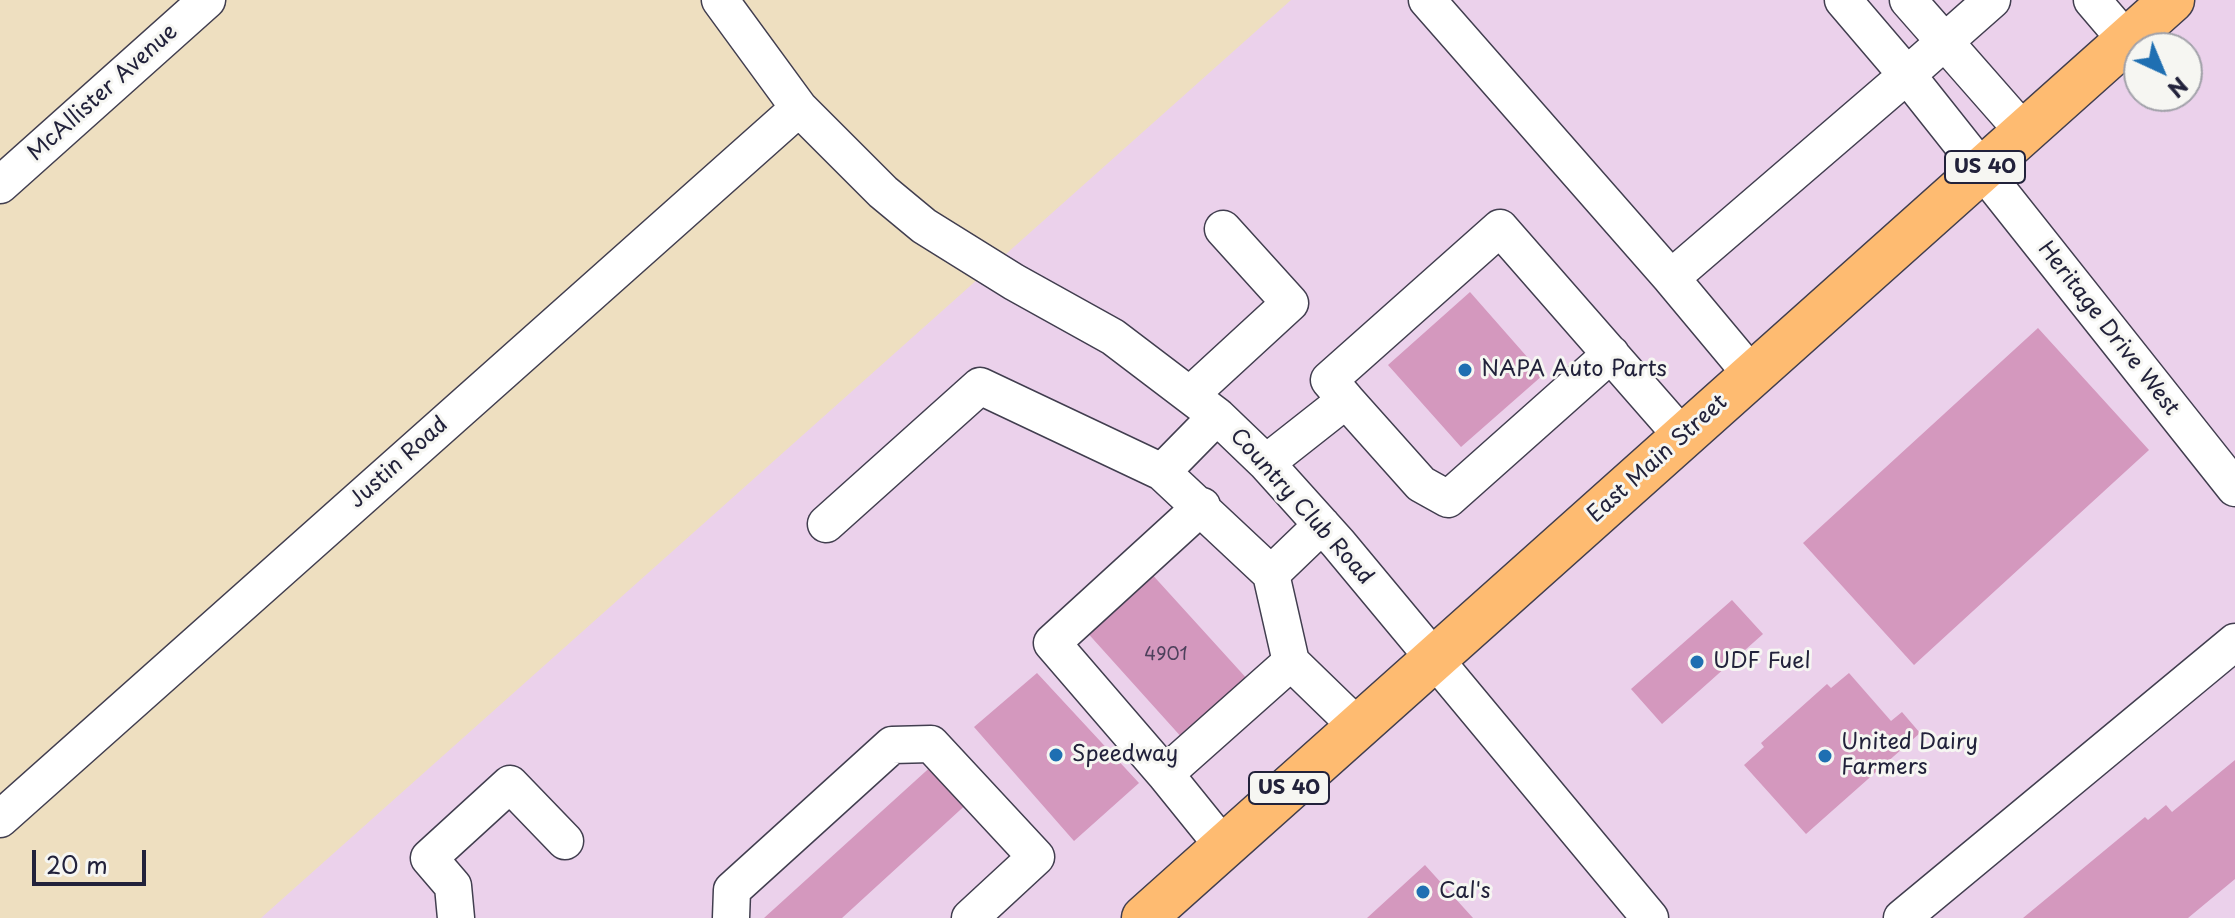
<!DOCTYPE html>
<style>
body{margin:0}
#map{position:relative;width:2235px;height:918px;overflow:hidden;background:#eedfc0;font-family:"Playpen Sans",sans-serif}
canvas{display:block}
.north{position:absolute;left:2123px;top:32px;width:80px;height:80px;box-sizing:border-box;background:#f6f6f2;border:2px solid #a1a1a9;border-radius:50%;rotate:136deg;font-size:22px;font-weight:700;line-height:32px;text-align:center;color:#22223b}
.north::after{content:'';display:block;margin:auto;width:28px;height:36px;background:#1f6fb2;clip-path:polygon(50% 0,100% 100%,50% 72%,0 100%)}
.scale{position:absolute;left:32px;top:850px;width:114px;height:36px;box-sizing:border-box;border:4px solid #22223b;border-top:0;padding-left:10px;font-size:24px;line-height:28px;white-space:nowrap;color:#22223b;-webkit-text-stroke:6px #f6f6f2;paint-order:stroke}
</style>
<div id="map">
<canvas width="2235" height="918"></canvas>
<div class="north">N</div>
<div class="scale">20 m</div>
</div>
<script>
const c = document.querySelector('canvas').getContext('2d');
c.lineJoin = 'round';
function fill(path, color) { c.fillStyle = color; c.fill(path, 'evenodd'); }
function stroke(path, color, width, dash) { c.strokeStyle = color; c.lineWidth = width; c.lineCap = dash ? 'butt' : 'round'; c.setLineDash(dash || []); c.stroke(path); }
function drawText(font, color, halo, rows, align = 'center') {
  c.font = font + ' "Playpen Sans",sans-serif'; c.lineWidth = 6; c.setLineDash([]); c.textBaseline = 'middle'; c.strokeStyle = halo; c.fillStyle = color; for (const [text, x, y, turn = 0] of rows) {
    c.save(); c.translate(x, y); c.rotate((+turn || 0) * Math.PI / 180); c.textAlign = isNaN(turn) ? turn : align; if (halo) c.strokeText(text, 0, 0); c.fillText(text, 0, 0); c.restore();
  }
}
fill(new Path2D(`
 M1291,0H2235V918H261ZM2139,48H2187V96H2139Z`), '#ebd1eb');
fill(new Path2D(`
 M1470,292L1543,375L1461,447L1388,365Z
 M2038,328L2149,450L1914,665L1803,543Z
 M1149,571L1249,681L1184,740L1084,629Z
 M1732,600L1763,634L1662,724L1631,689Z
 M1037,673L1139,783L1074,841L974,727Z
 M1849,673L1891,721L1902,712L1920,733L1806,834L1744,765L1764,747L1761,743L1827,684L1831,688Z
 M2235,760V879L2188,918H2023L2145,817L2148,820L2166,805L2172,812Z
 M936,762L971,800L842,918H764Z
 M1425,865L1473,918H1367Z`), '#d498be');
const minor = new Path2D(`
 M720,0L799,108L883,192L924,226L1014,282L1113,337L1217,416L1266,463L1338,543L1650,918
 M1427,0L1671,278
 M1843,0L1907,75L1992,0
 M1908,0L2024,132
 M2092,0L2127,41
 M0,185L207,0
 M1752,375L1671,278L1907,75L2235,488
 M1190,395L1290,303L1223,229
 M1346,400L1421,484L1448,499L1611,354
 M1217,416L1162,472L1271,574L1291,662L1358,727
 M1266,463L1346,400L1329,380L1500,228L1683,437
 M826,524L980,386L1162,472
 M1271,574L1322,525
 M1165,774L1052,643L1202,506
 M0,819L799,108
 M1224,847L1165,774L1291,662
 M456,918L453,886L429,858L510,784L565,841
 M731,918L732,890L892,745L931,744L1036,857L970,918
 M1902,918L2235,642`);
const major = new Path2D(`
 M1144,918L2172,0`);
stroke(minor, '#413e4f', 39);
stroke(major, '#413e4f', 47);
stroke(minor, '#fff', 36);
stroke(major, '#febb71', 44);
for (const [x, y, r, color] of [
 [1465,370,8,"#1f6fb2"],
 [1697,662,8,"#1f6fb2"],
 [1056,755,8,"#1f6fb2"],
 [1825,756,8,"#1f6fb2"],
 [1423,892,8,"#1f6fb2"]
]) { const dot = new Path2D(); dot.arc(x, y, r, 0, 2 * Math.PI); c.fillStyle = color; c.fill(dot); stroke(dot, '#f6f6f2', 3); }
drawText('18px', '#4e405c', null, [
 ["4901",1166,655]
]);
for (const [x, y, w] of [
 [1985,167,80],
 [1289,788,80]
]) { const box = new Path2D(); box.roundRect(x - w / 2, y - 16, w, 32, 6); c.fillStyle = '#f6f6f2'; c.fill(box); stroke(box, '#22223b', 2); }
drawText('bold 20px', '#22223b', null, [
 ["US 40",1985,167],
 ["US 40",1289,788]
]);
drawText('22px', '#22223b', '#f6f6f2', [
 ["McAllister Avenue",103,93,-42],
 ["Heritage Drive West",2108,329,52],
 ["East Main Street",1658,459,-42],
 ["Justin Road",399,463,-42],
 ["Country Club Road",1301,507,48]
]);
drawText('22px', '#22223b', '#f6f6f2', [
 ["NAPA Auto Parts",1481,370],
 ["UDF Fuel",1713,662],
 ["United Dairy",1841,743],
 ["Farmers",1841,768],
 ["Speedway",1072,755],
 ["Cal's",1439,892]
], 'left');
</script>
